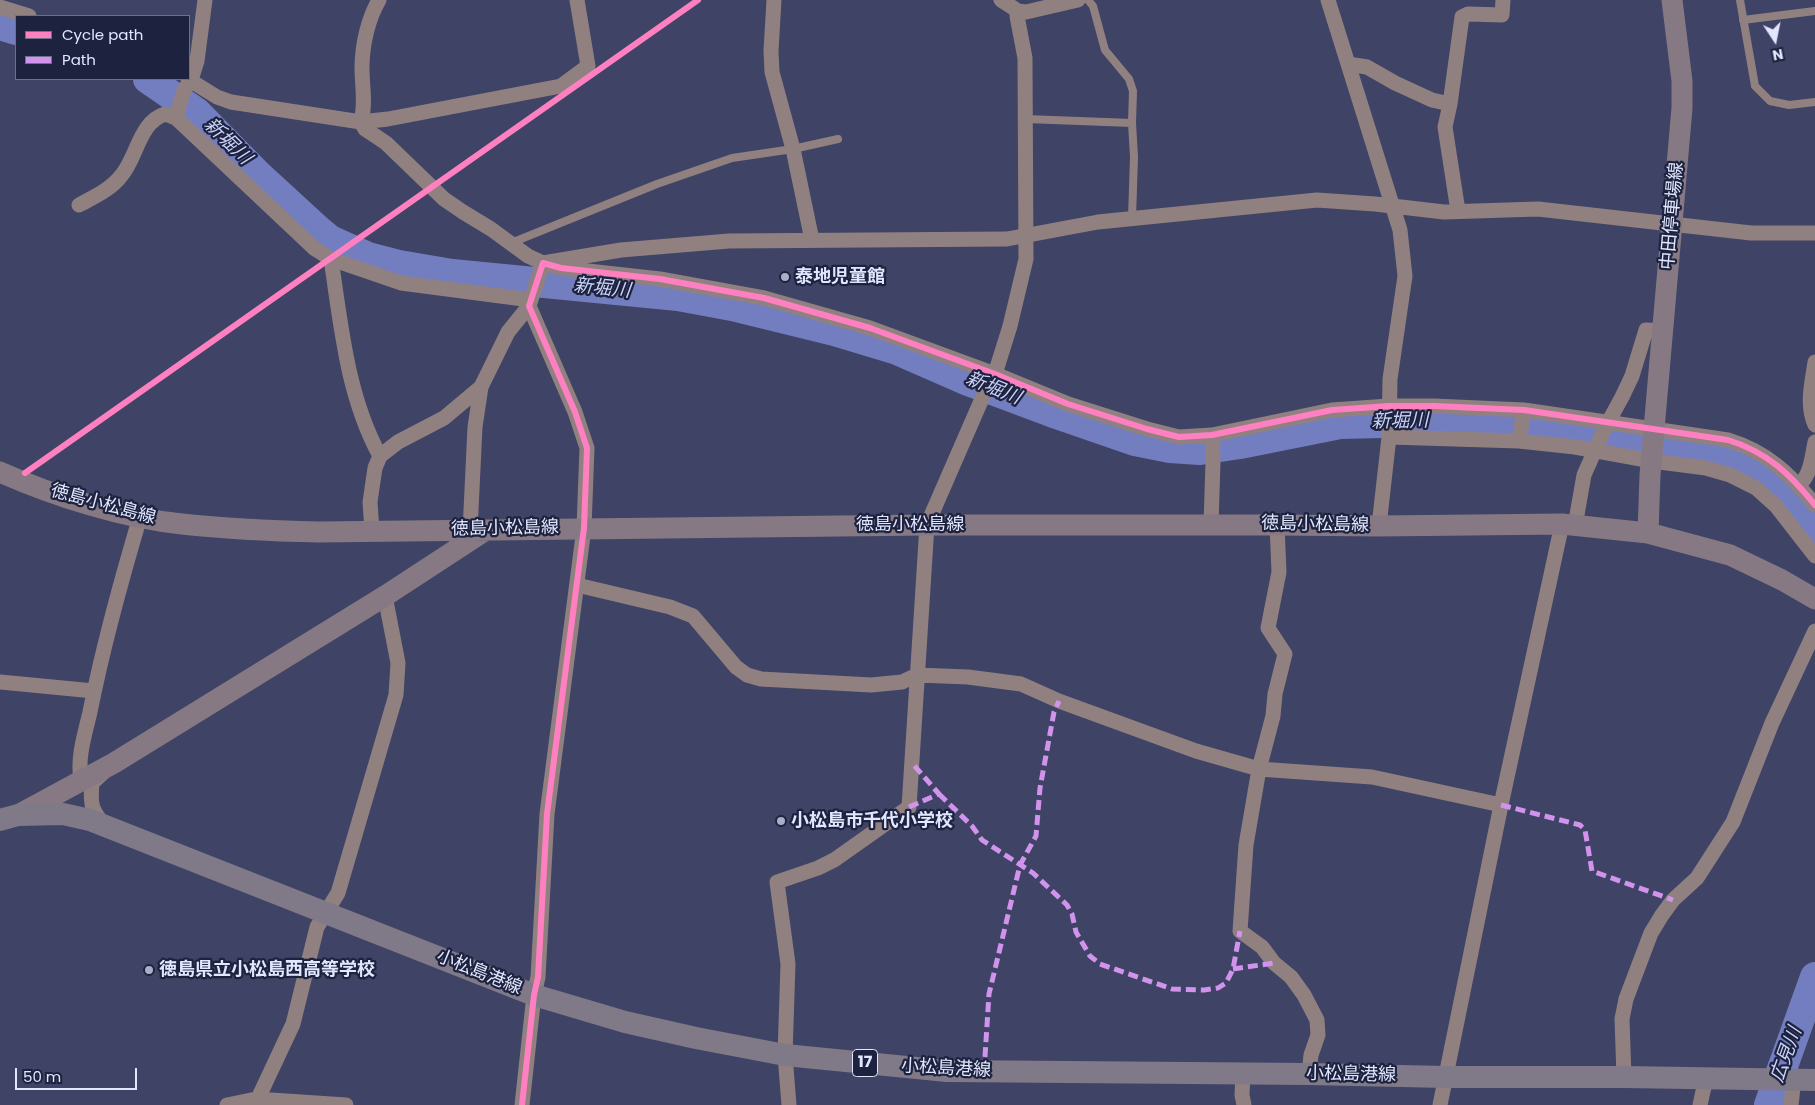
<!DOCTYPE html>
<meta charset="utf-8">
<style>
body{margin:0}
#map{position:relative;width:1815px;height:1105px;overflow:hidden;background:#3f4365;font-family:Poppins,sans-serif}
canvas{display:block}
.legend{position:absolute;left:15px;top:15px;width:175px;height:65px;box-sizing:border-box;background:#1d223e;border:1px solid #6c718b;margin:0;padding:6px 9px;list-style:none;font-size:15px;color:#e2e7ff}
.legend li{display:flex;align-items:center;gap:10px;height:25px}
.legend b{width:25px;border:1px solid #6c718b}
.north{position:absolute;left:1750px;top:15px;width:50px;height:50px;-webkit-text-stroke:4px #1d223e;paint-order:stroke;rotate:169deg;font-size:14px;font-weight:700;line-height:20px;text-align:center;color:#e2e7ff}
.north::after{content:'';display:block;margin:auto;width:18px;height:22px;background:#e2e7ff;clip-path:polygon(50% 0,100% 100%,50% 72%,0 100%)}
.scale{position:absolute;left:15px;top:1068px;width:122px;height:22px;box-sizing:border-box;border:2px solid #e2e7ff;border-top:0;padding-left:6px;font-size:15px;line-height:18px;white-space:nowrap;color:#e2e7ff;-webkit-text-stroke:4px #1d223e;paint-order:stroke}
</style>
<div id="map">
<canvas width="1815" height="1105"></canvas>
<ul class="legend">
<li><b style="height:6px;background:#ff80c0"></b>Cycle path</li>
<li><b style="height:6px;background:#d193ec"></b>Path</li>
</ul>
<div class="north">N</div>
<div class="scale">50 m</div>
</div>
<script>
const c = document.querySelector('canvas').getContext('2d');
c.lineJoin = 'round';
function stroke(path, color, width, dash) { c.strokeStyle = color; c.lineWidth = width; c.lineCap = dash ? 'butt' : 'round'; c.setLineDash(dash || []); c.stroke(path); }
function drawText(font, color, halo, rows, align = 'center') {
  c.font = font + ' Poppins,"Noto Sans JP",sans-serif'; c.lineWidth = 4.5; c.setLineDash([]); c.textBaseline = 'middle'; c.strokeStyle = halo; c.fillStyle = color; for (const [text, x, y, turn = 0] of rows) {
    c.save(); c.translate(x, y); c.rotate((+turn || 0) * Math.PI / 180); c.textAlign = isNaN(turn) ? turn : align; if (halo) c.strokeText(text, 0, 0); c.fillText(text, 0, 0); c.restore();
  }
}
stroke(new Path2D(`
 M0,25L16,30
 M148,79L196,112L257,174L318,230L330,240L368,257L399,265L452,274L678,296L732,306L834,331L897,350L968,381L1051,412L1135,441L1170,448L1200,450L1240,444L1340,424L1471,421L1564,430L1676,446L1723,455L1756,469L1787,497L1815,530
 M1769,1105L1815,977`), '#737ec1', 30);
stroke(new Path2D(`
 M1088,0L1093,6L1105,50L1129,79L1133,91L1132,123
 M1740,0L1755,86L1770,101L1789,105L1815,102
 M1743,20L1815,11
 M1026,119L1132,123L1134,157L1132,218
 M511,243L657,184L732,158L793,149L838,139`), '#918080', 8);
stroke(new Path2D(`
 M205,0L197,61L191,80L184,90L176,118L315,249L331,259C341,325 347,396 380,456
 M379,0C368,19 362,45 362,68C362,86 366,104 361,122L388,119L561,86L588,66L577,0
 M774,0L771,51L772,72L793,149L812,240
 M1001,0L1018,11L1026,12L1078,0
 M1328,0L1400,230L1405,276L1390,379L1389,437
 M0,7L29,16
 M1348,64L1367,67L1395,83L1432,100L1450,104L1462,17L1468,14L1502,15L1503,0
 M188,79L217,97L231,102L361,122L365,129L386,143L444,199L463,212L491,229L528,256L543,263L621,250L729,241L1007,239L1098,222L1317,200L1375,204L1444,212L1538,209L1751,233H1815
 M1450,104L1445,127L1458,211
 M79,205C94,197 110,190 121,176C137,158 139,122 165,114L176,118
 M331,259L401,283L531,300
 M1815,362C1812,383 1806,405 1815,425
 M1519,441L1575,447L1652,461L1706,468L1730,475L1756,488L1776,506L1815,556
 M1799,485C1811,475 1812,456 1815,442
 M1211,525L1213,462L1212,435
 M1277,525L1279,572L1268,628L1285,654L1275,694L1273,716L1259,769L1246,845L1240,931L1262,947L1274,963L1291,977L1304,995L1317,1020L1318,1035L1311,1055L1309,1074
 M1379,526L1389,437L1519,441L1524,410
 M1575,526L1584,475L1604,430L1622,397L1632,376L1646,330L1664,331
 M372,531L370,502L375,468L380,456L398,442L444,418L481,387
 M470,531L475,427L481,387L508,332L529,306
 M577,585L670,607L693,616L736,667L747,675L761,679L871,685L902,682L917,675L968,677L1021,684L1059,701L1196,751L1259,769L1372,777L1501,805
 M0,682L94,691
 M104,772L92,783C90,804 91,809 104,825
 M81,780C77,757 85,734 90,712C103,646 121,581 140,517
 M1243,1074L1242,1095L1244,1105
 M1624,1077L1622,1019L1626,999L1651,933L1662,915L1673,900L1697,878L1733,822L1772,723L1815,631
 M227,1105L256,1099L346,1105
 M255,1105L293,1024L317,927L338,893L396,695L398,663L385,596
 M522,1105L534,995L538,977L547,814L584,528L587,448L575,412L529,306L543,263L561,268L660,279L764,298L870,328L995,374L1068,404L1147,429L1179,437L1212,435L1332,410L1389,406H1434L1524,410L1728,440C1767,452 1790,474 1815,505
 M789,1105L785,1055L788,964L777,882L818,868L834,860L909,807L927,525L991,378L995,374L1010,326L1026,259L1025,58L1017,16L1018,11
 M1440,1105L1501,805L1562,524
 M1700,1105L1706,1078
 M1791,1105L1794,1079`), '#918080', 15);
stroke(new Path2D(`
 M0,472C54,496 123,518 182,524C227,529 273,531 319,532L927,525H1277L1379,526L1562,524L1648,533L1730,555L1782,580L1815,599
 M1648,533L1650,475L1682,108V81L1672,0
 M18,815L114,763L385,596L486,530`), '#867983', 21);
stroke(new Path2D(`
 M0,820L18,815L63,814L90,820L534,995L625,1022L696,1038L785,1055L947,1071L1309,1074L1446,1077H1624L1815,1080`), '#807987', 22);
stroke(new Path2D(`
 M939,794L972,826L982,840L1033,873L1067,905L1072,914L1076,932L1090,956L1100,964L1172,989L1204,990L1218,988L1226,983L1233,969L1240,931
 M1501,805L1580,825L1585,830L1592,871L1673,900
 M909,807L939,794L912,763
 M1233,969L1274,963
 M984,1072L989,994L1020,865L1036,836L1040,788L1054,712L1059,701`), '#d193ec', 5, [10, 5]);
stroke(new Path2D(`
 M25,473L698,0
 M522,1105L534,995L538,977L547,814L584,528L587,448L575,412L529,306L543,263L561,268L660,279L764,298L870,328L995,374L1068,404L1147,429L1179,437L1212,435L1332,410L1389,406H1434L1524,410L1728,440C1767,452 1790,474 1815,505`), '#ff80c0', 6);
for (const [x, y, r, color] of [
 [785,277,5,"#a9aec9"],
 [781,821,5,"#a9aec9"],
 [149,970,5,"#a9aec9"]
]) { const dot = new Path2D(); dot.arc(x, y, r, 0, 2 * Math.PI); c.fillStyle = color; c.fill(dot); stroke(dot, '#1d223e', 2); }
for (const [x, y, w] of [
 [865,1063,25]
]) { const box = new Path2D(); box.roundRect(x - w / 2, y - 13.5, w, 27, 4); c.fillStyle = '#1d223e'; c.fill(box); stroke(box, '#e2e7ff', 1); }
drawText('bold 16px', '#e2e7ff', null, [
 ["17",865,1063]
]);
drawText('18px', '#e2e7ff', '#1d223e', [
 ["中田停車場線",1673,216,-85],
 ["徳島小松島線",103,505,15],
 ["徳島小松島線",910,525],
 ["徳島小松島線",1315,525,1],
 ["徳島小松島線",505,529,-1],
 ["小松島港線",479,973,22],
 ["小松島港線",946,1069,3],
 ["小松島港線",1351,1075,1]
]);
drawText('bold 18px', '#e2e7ff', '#1d223e', [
 ["泰地児童館",795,277],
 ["小松島市千代小学校",791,821],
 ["徳島県立小松島西高等学校",159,970]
], 'left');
drawText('italic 19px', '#c9d2f8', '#1d223e', [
 ["新堀川",227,142,44],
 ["新堀川",602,289,6],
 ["新堀川",993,389,22],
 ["新堀川",1400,422,-1],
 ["広見川",1787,1055,-70]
]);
</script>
